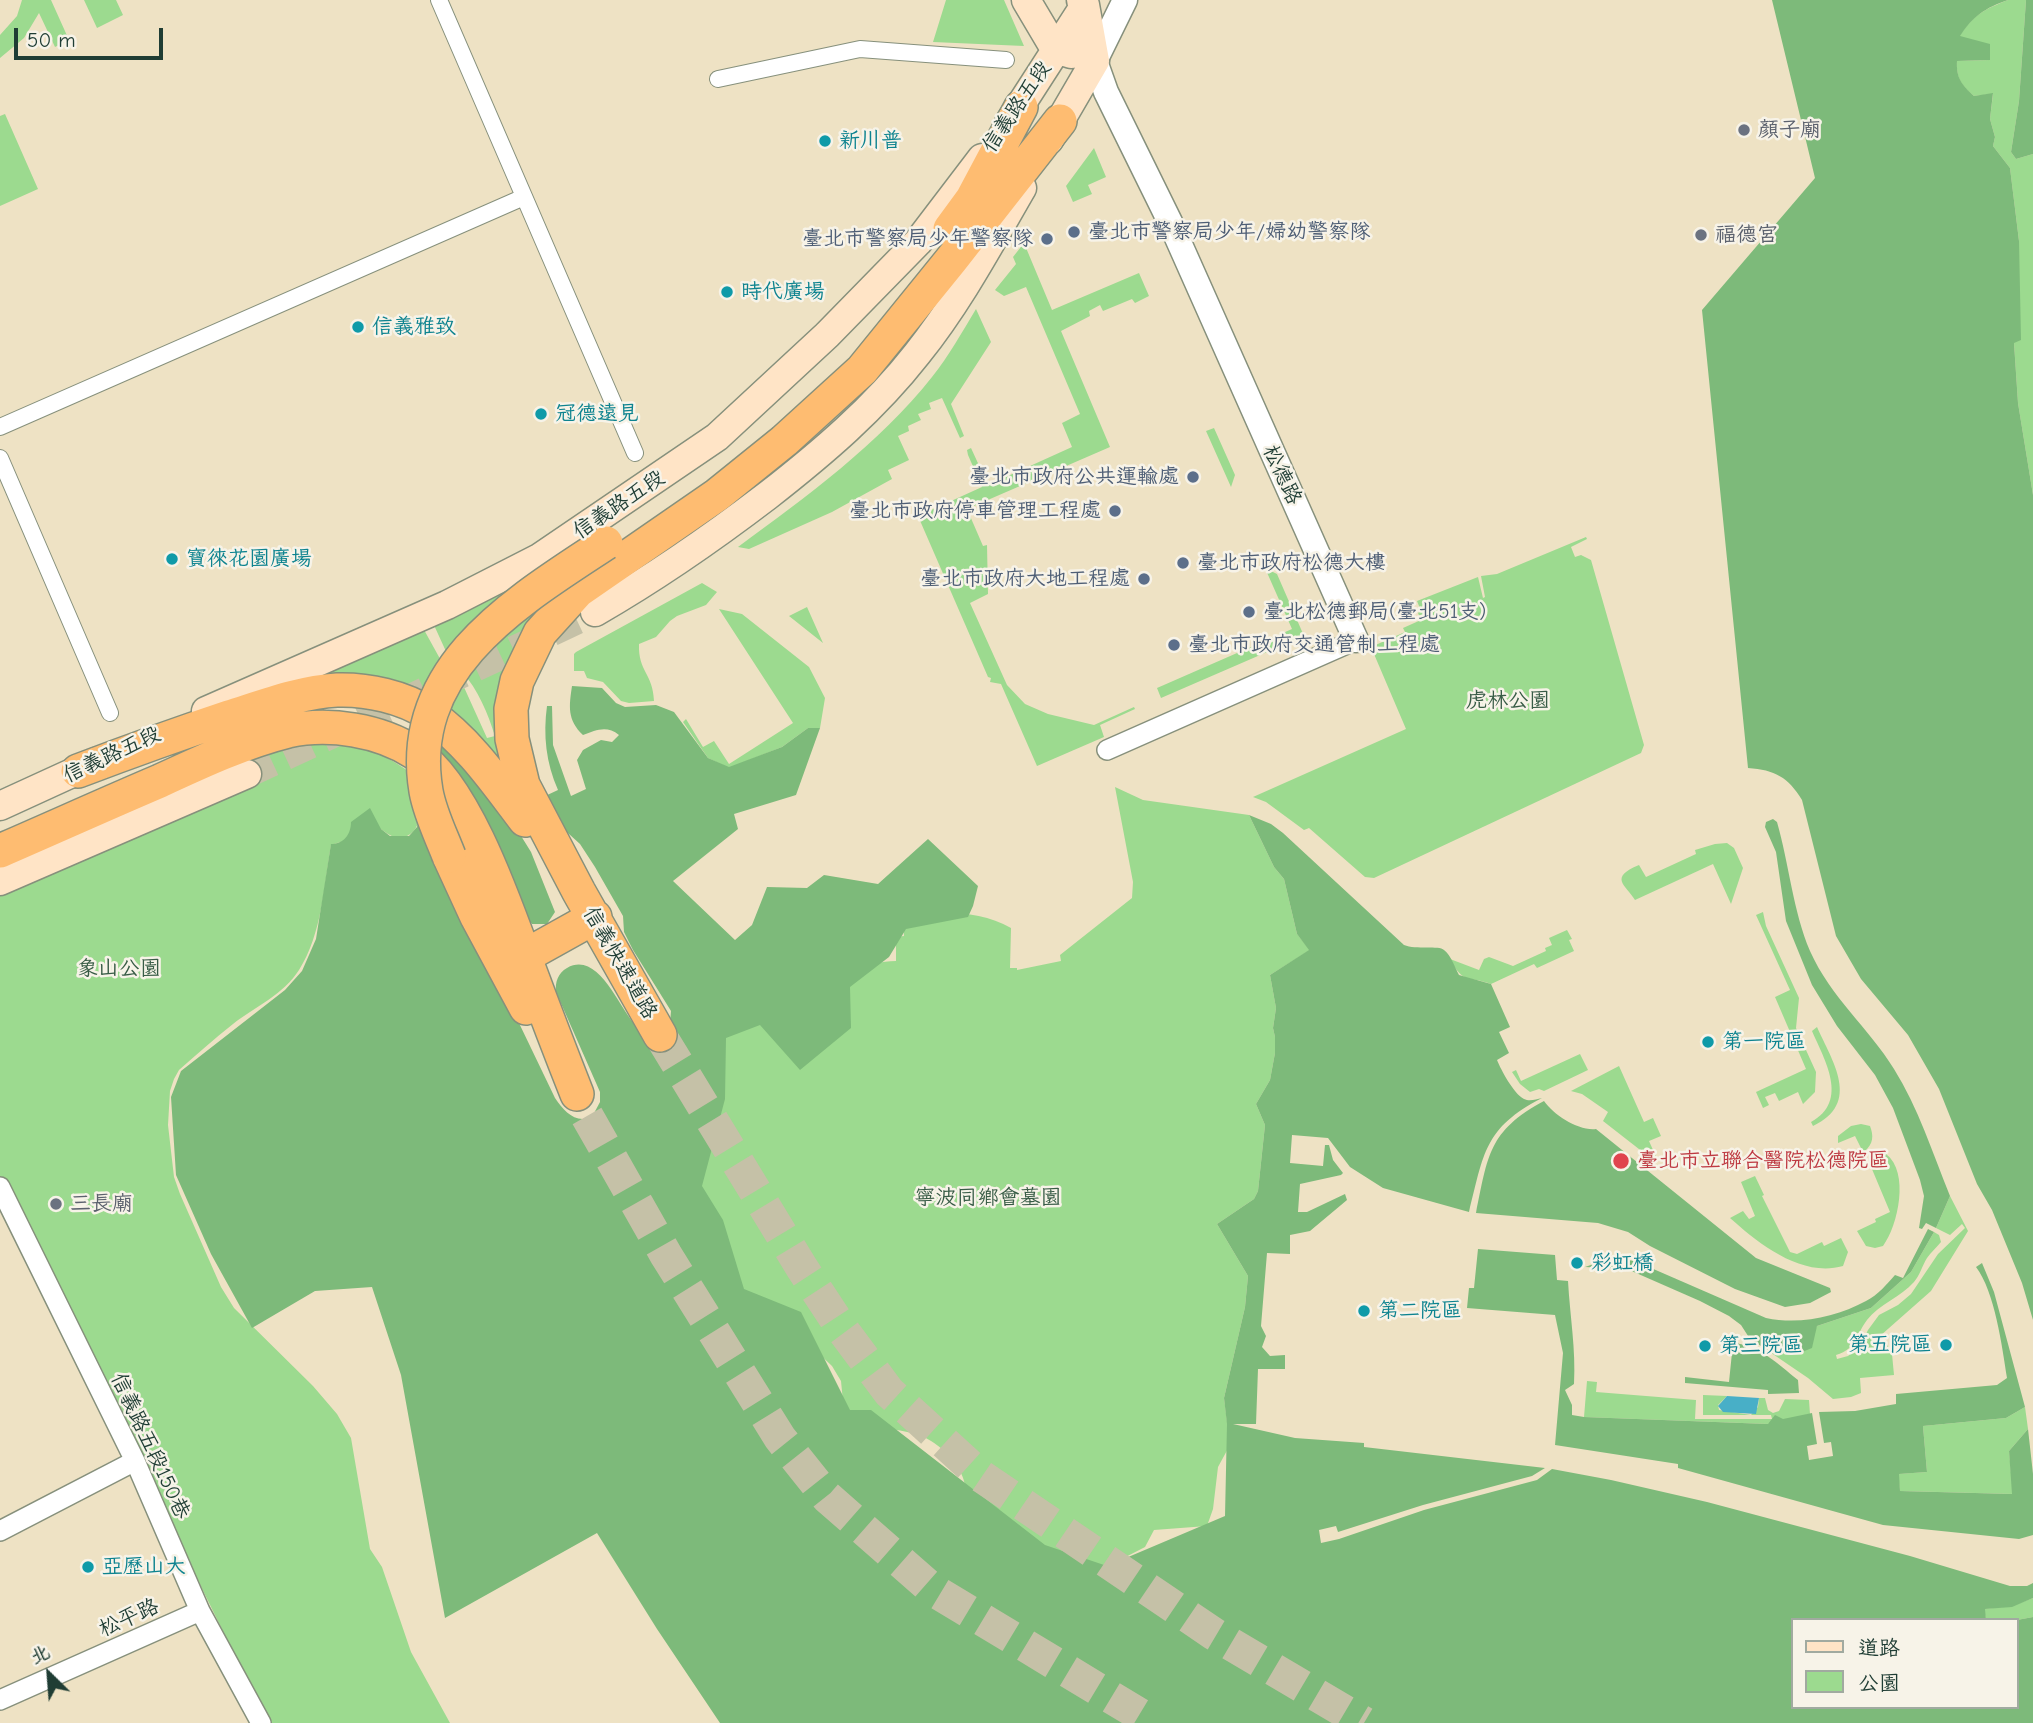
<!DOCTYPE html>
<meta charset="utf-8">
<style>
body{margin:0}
#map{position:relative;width:2033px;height:1723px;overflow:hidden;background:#eee2c4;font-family:"Comic Neue","LXGW WenKai TC",sans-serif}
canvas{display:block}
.legend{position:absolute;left:1791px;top:1618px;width:228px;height:91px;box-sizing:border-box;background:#f7f3e8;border:2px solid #a1aaa0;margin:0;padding:9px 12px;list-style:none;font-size:21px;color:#1f3d34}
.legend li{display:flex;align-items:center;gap:14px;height:35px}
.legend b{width:35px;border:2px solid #a1aaa0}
.north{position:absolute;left:14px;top:1639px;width:70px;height:70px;-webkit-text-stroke:5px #f7f3e8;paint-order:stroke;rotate:335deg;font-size:19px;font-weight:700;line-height:28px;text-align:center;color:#1f3d34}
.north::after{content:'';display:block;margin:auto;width:24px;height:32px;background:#1f3d34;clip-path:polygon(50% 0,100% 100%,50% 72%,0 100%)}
.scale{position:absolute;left:14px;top:28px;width:149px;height:32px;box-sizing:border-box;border:4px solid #1f3d34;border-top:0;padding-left:9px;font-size:21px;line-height:24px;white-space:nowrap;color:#1f3d34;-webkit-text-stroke:5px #f7f3e8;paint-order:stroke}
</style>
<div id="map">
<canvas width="2033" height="1723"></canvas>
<ul class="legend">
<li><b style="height:9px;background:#ffe4c6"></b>道路</li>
<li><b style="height:19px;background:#9cda8f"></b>公園</li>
</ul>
<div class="north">北</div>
<div class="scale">50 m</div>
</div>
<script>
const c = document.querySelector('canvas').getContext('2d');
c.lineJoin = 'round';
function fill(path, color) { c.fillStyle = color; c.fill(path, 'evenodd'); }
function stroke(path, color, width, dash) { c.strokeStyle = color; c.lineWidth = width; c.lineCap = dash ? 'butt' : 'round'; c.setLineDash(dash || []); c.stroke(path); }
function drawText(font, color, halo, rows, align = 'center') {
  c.font = font + ' "Comic Neue","LXGW WenKai TC",sans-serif'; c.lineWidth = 5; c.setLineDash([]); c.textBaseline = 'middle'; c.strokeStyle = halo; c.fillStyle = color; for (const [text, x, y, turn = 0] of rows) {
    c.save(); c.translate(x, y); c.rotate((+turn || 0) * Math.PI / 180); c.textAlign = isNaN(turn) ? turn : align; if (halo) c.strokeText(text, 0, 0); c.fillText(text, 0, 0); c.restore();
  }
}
fill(new Path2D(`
 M22,0H51L69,40L55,47L39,13L24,38L0,58V35L17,16Z
 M84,0H116L123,15L97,28Z
 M946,0H1004L1024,46L933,42Z
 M2008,0H2026L2019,101L2011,152L2016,159L2033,154V495L2018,403L2014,343L2019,241L2010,168L1993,146L1995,137L1990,119L1993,94L1974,96C1961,85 1956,78 1957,61L1989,60L1959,36C1975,14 1983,10 2008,0Z
 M5,114L38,189L0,206V116Z
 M1094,148L1106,177L1088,185L1092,194L1073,202L1066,186Z
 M1024,243L1052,310L1139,273L1149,296L1135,303L1132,299L1103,311L1100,305L1089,311L1090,316L1061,331L1110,447L967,509L983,546L987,545L988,594L970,603L1007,685L1025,704L1048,714L1094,725L1134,707L1135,709L1100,725L1104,737L1037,766L1001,684L990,682L991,678L988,677L918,516L982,487L968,455L967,450L971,448L988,485L1072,447L1062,423L1080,414L1026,287L1004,296L995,290L1016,264L1013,257Z
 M976,309L991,342L951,404L964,436L960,438L942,398L929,403L931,409L918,414L921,420L908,426L909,431L898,436L909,460L888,470L892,479L832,512L749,549L738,547C806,497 879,444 932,377C949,356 962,332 976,309Z
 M853,361L829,387L750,457L573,587L537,623L524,641L507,685L502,716L504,750L500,757L494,755L457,715L444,707L457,680L463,685L487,738L495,736C488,714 478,689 462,672C494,631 528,608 570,579C609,552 647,527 686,501C746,460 802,412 853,361Z
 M1214,428L1235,475L1231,487L1206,431Z
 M1586,537L1587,539L1571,547L1575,557L1581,555L1591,560L1644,745L1641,753L1374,878L1365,877L1309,828L1304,830L1266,802L1253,797L1406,729L1371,647L1405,632L1403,628L1421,620L1418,613L1421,611L1417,601L1478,577L1483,598L1485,597L1481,576L1497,574Z
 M596,539L449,658L433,623Z
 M1265,568L1277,574L1304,636L1161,698L1157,688L1292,629Z
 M702,583L717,592L706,605L677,616L670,621L656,637L639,644C638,672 653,673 654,701L629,703L621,701L603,682L587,678L584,671H574V654L576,652Z
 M807,607L823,643L789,616Z
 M719,609L742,614L809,667L825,698L820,728H808L782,747L729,768L708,758L683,722L686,719L703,747L714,741L729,764L793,723Z
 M423,628L444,666L428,698L322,676L321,670Z
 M327,741C369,749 382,751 416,777C418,794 427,827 407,836C397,841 389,835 381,829L331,845C324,885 322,934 299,970C284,994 255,1007 233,1024C214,1039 197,1054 179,1070L174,1079L170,1091L168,1125L174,1177L180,1194L221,1287L234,1308L313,1386L337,1414L351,1438L370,1549L382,1567L411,1652L450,1723H268L0,1177V896L252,786L241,761L301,743Z
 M1115,787L1143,800L1249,815L1274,867L1284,879L1297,934L1310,950L1270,975L1276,1008L1273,1028L1275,1037V1053L1270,1080L1256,1104L1265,1125L1258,1191L1254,1199L1217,1224L1248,1276L1245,1307L1224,1398L1230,1445L1218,1467L1213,1509L1207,1526L1154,1530L1145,1547L1116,1562L1100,1566L1033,1545L965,1485C961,1464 943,1447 924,1437C910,1430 871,1427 854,1424L844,1412L841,1381L832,1366L777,1314L726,1288L686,1171L715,1044L762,1014L840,997C858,972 864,962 896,961V937L904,936L903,916C939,911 979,910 1011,928L1010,968H1017V970L1061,961L1060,955L1132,898L1133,882Z
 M1727,843L1734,848L1743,868L1731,904L1713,864L1635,900C1626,885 1608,878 1639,865L1646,877L1696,854L1695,850L1715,844Z
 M1763,912L1766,926L1799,998L1796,1028L1816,1072L1815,1092L1803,1104L1798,1092L1779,1101L1775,1093L1765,1097L1769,1105L1763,1108L1756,1092L1806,1069L1775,997L1790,990L1756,915Z
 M1567,930L1572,939L1569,940L1574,951L1537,968L1534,964L1491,984C1467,975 1464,985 1450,959L1479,970L1484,959L1489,957L1513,966L1546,951L1545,948L1552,945L1549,938Z
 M1817,1027C1832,1061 1862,1103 1813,1126L1811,1122C1850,1101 1824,1059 1812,1031Z
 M1580,1054L1588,1070L1544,1091L1539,1089L1530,1092L1520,1084L1512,1072L1516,1070L1521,1081Z
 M1619,1066L1644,1122L1653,1118L1661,1136L1649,1141L1657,1159L1653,1160L1603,1121L1608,1112L1582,1094L1571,1091Z
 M1861,1124L1870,1126C1874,1136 1873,1144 1865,1151L1862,1150L1855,1136L1838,1143V1136L1851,1126Z
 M1886,1154C1910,1172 1898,1226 1883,1246L1875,1248L1866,1246L1857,1231L1876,1222L1875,1219L1890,1212L1869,1162Z
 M1755,1176L1764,1195L1762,1196L1790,1252L1797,1254L1822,1242L1824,1246L1841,1238L1848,1252L1843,1266C1801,1278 1758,1243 1730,1218L1743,1211L1749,1219L1755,1216L1741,1182Z
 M1950,1196L1968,1231L1931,1291L1880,1336L1888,1346V1352L1892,1354L1894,1375L1860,1378L1861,1393L1851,1397L1833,1399L1808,1378L1761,1346L1802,1352L1817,1326L1871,1308L1911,1272L1934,1232L1939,1235L1941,1242C1937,1247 1931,1252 1927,1258C1922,1266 1920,1275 1914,1282C1901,1297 1879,1304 1867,1320C1855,1336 1858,1348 1836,1355L1837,1359L1848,1356L1858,1347L1863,1351L1866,1348L1861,1343L1868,1330L1879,1315L1898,1305L1911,1294L1938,1254L1965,1228L1962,1224L1950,1235L1936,1228Z
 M1587,1381L1597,1382L1596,1392L1696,1400L1695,1419H1772L1771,1415H1703V1395L1727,1396L1718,1405L1719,1410L1751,1415L1758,1407L1759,1398H1765L1768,1410L1773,1413L1779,1411L1785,1399L1809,1400L1810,1414L1768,1424L1584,1417Z
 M2025,1407L2028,1429L2009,1451L2013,1494L1900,1491L1898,1474L1927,1472L1923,1426L2006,1418Z
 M2033,1598V1617L2017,1620H1986L1984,1609L2012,1606Z`), '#9cda8f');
fill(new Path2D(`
 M1772,0H2008C1985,8 1973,16 1960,36L1990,44V60L1957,61C1956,78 1962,85 1974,96L1993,93L1990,119L1995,137L1993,146L2010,168L2019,241L2021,340L2014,343L2018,403L2033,495V1320L2022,1283L1992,1210L1977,1184L1939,1089L1908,1035L1861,979L1836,936L1802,800C1788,777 1775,770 1748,768L1702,310L1815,178Z
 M2026,0H2033V154L2016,159L2011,152L2019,101Z
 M572,686L602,688L616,703L625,707L656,705L674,712L708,758L729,767L782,747L808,728H820L796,795L734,814L738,829L673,881L735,940L752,925L767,887L807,888L824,875L878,884L928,839L978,886L973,906L968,917L906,929L889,957L850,987L851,1028L800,1070L760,1025L726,1038L725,1099L702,1186L723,1220L744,1289L801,1312L850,1410H871L1045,1545L1107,1566L1225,1516L1227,1424L1224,1398L1245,1307L1248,1276L1217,1224L1254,1199L1258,1191L1265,1125L1256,1104L1270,1080L1275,1053V1037L1273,1028L1276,1008L1270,975L1309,950L1297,934L1284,879L1274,867L1249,815L1271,824L1283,833L1404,945C1416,950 1439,945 1444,950C1451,955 1455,968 1459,975L1491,984L1510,1027L1499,1032L1509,1053L1497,1060C1501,1070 1514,1094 1524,1099C1530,1102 1536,1099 1542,1098C1484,1128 1484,1153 1469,1212L1383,1188L1350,1167L1328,1138L1292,1135L1290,1163L1323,1166L1325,1145H1329L1333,1160L1343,1173L1341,1175L1300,1184L1298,1212H1307L1345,1194L1347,1200L1310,1231L1290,1235V1254L1267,1253L1261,1326L1266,1336L1262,1347L1270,1356L1285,1355V1369H1258L1256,1424H1233L1295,1438L1364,1443V1447L1545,1468L1532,1476L1423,1505L1338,1532L1336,1526L1319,1530L1321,1543L1339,1539L1424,1510L1537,1480L1552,1469L1611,1480L1707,1502L1910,1556L2010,1586H2027L2033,1583V1598L2012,1607L1985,1609L1986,1620H1793V1707H2017V1620L2033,1617V1723H720L657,1629L597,1533L445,1618L401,1375L372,1287L315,1291L252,1328L211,1254L176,1175L171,1097L181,1071L285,990L302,971L316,939L331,844C344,844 351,834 351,822L370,808L381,829L390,836H409L417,827L420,817L555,1098C564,1111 575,1124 592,1117L600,1102V1092L556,992C555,982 558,973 567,968C599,950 619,1009 637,1027L670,1024L671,1011L633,950L624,932L623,916L595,867L580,844L558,824L543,797L558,790C546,763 543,735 547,706H552L553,745L571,796L586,789L577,760L583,750L601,740L612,742L619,735C607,725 596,730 583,735C567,720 569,706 572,686Z
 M441,738L487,781L531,852L555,912L547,924H532L518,908L434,761Z
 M1773,819L1777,822C1789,864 1793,911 1810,951C1831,998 1869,1028 1894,1069C1918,1107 1933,1154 1950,1196L1936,1228L1926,1223L1922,1229L1919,1228L1924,1196L1920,1180L1893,1108L1875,1075L1837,1026L1812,985L1786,921L1776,852L1765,827L1766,822Z
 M1544,1101C1554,1115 1578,1131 1596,1129L1756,1258L1830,1288L1831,1292L1810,1303L1785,1307L1735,1289L1650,1246L1628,1232L1598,1223L1476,1213C1488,1156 1488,1131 1544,1101Z
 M1928,1229L1934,1232L1911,1272L1871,1308L1817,1326L1812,1348L1802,1352L1761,1346L1750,1339L1741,1325L1729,1316L1700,1301L1627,1269L1585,1267L1611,1258L1635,1261L1766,1318C1800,1325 1836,1317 1866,1301C1878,1295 1887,1284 1895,1275L1903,1278Z
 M1478,1249L1555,1255L1557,1280L1568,1281C1570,1317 1576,1349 1574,1384L1565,1390L1572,1405V1415L1584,1417L1768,1424L1775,1415L1783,1419L1812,1413L1817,1444L1807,1446L1809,1460L1833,1456L1831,1442L1824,1443L1819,1412L1855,1411L1896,1404V1394L1997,1385L2007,1378C2002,1346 1995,1292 1976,1267L1982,1263L1994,1292L2025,1407L2006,1418L1923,1426L1927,1472L1899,1474L1900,1491L2012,1494L2009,1451L2028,1429L2033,1474V1535L2019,1539L1883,1525L1678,1468V1464L1555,1445L1563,1353L1555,1315L1467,1308L1469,1288H1474Z
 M1733,1343C1759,1345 1778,1364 1798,1380L1799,1393L1768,1394V1390L1685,1383V1377L1729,1382Z`), '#7dba7a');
fill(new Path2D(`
 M1727,1396L1759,1398L1756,1414L1723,1412L1718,1406Z`), '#48afc7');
stroke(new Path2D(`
 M247,774L595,612`), '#c5c1a7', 28, [28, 14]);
stroke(new Path2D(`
 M660,1035L802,1268L842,1329L889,1392L981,1476L1214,1634L1364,1723
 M587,1116L666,1255L780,1438L827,1497L933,1590L1154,1723`), '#c5c1a7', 33, [33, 17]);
const pedestrian = new Path2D(`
 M439,0L635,453
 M718,79L860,49L1006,60
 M0,427L524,197
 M0,458L110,713`);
const minor = new Path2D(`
 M1107,750L1356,640
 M0,1187L135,1461L200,1611L261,1723
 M0,1531L135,1461
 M0,1700L200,1611`);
const tertiary = new Path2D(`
 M1125,0L1095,61L1106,92L1170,222L1356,640`);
const secondary = new Path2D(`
 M1026,0L1055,49L1071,54
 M1081,0L1085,5L1095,61
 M1009,123L1085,5
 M1049,140L1095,61
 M595,612C656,577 712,538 767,496C822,453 874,409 917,354C958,303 989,245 1022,188
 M206,711L447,605L539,558L717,437L827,335L918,242L982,158
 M0,806L96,762
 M0,881L247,774`);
const trunk = new Path2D(`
 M950,229L972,199L1021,107
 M78,771C128,752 178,734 229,717C264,706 300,692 337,690C367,689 404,697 429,714C469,742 496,782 525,820
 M0,851C53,828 106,804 160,781C201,762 244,742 288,731C329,722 380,730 415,753C466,786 507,909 528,966C544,1009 560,1051 577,1094
 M449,856L477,917L526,1008
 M525,956L595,917
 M660,1035L579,892L523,785L512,739L511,709L517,681L540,633L578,591L717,495L784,441L862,370L952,259L1060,121`);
stroke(pedestrian, '#86907c', 18);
stroke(minor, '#86907c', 22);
stroke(tertiary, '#86907c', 27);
stroke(secondary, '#86907c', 31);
stroke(trunk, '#86907c', 36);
stroke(pedestrian, '#fff', 16);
stroke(minor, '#fff', 19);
stroke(tertiary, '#fff', 24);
stroke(secondary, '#ffe4c6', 28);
stroke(trunk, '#febc71', 33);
const trunkBridge = new Path2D(`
 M449,856C441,835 430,814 426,791C405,667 518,601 606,543`);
stroke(trunkBridge, '#86907c', 36, []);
stroke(trunkBridge, '#febc71', 33);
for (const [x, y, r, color] of [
 [1744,130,7,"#6b7280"],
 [825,141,7,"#0f9aa8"],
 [1074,232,7,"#5c6f8a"],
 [1701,235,7,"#6b7280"],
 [1047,239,7,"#5c6f8a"],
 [727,292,7,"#0f9aa8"],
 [358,327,7,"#0f9aa8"],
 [541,414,7,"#0f9aa8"],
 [1193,477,7,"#5c6f8a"],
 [1115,511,7,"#5c6f8a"],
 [172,559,7,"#0f9aa8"],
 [1183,563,7,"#5c6f8a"],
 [1144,579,7,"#5c6f8a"],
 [1249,612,7,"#5c6f8a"],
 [1174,645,7,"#5c6f8a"],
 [1708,1042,7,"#0f9aa8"],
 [1621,1161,9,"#e0444e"],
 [56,1204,7,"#6b7280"],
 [1577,1263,7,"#0f9aa8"],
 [1364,1311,7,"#0f9aa8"],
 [1946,1345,7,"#0f9aa8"],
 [1705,1346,7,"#0f9aa8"],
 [88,1567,7,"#0f9aa8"]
]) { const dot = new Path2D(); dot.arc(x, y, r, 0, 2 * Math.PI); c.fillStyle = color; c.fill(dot); stroke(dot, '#f7f3e8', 2.5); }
drawText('21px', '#1f3d34', '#f7f3e8', [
 ["信義路五段",1017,107,-56],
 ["松德路",1282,475,65],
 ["信義路五段",619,505,-34],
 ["信義路五段",112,755,-25],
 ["信義快速道路",620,963,60],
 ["信義路五段150巷",150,1446,65],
 ["松平路",129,1618,-24]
]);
drawText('21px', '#5b616d', '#f7f3e8', [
 ["顏子廟",1758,130],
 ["福德宮",1715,235],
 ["三長廟",70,1204]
], 'left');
drawText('21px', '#0d838f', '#f7f3e8', [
 ["新川普",839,141],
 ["時代廣場",741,292],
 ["信義雅致",372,327],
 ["冠德遠見",555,414],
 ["寶徠花園廣場",186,559],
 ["第一院區",1722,1042],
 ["彩虹橋",1591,1263],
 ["第二院區",1378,1311],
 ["第五院區",1932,1345,"right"],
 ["第三院區",1719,1346],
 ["亞歷山大",102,1567]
], 'left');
drawText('21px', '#4e5e75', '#f7f3e8', [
 ["臺北市警察局少年/婦幼警察隊",1088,232],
 ["臺北市警察局少年警察隊",1033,239,"right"],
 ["臺北市政府公共運輸處",1179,477,"right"],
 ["臺北市政府停車管理工程處",1101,511,"right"],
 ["臺北市政府松德大樓",1197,563],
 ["臺北市政府大地工程處",1130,579,"right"],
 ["臺北松德郵局(臺北51支)",1263,612],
 ["臺北市政府交通管制工程處",1188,645]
], 'left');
drawText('21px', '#385c46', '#f7f3e8', [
 ["虎林公園",1508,701],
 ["象山公園",119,969],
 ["寧波同鄉會墓園",988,1198]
]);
drawText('21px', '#be3a42', '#f7f3e8', [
 ["臺北市立聯合醫院松德院區",1637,1161]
], 'left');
</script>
